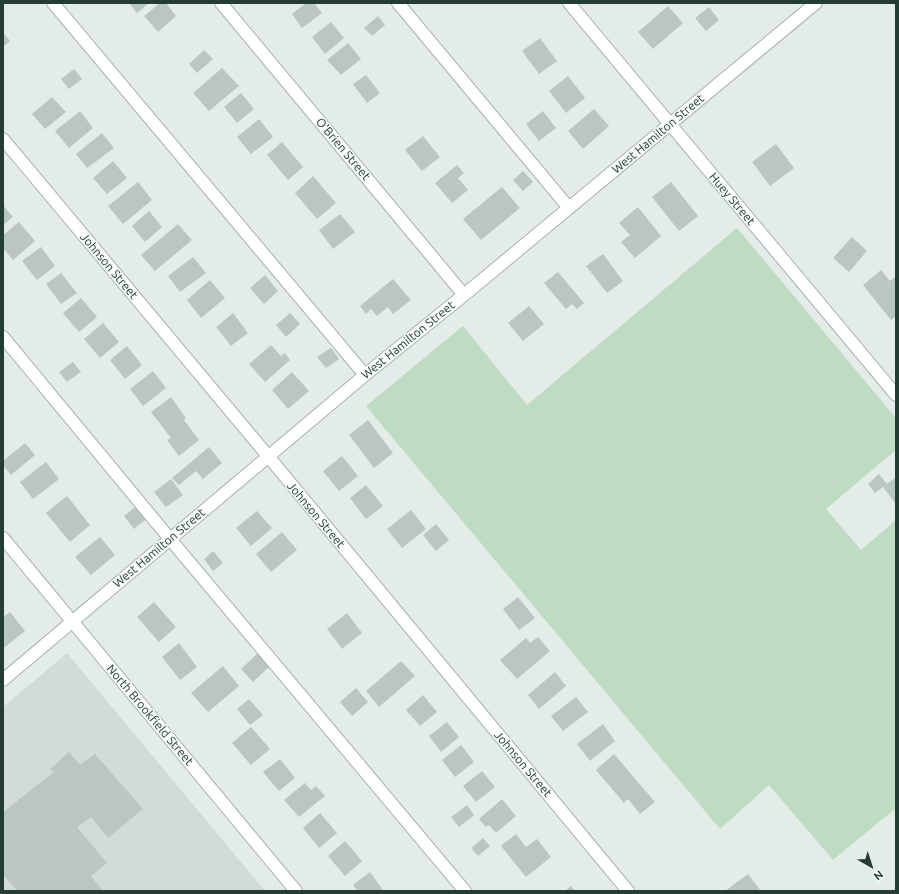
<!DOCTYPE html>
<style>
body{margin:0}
#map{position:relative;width:899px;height:894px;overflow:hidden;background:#e4ece7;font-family:Ubuntu,sans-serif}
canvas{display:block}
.frame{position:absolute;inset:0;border:4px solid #243d33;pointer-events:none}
.north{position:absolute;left:851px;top:846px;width:40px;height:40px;-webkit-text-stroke:3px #f4f9f6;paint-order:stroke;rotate:141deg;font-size:11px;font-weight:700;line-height:16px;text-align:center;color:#243d33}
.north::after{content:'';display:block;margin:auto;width:14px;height:18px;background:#243d33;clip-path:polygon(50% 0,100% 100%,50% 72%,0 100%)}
</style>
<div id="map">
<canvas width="899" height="894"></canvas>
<div class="frame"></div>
<div class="north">N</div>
</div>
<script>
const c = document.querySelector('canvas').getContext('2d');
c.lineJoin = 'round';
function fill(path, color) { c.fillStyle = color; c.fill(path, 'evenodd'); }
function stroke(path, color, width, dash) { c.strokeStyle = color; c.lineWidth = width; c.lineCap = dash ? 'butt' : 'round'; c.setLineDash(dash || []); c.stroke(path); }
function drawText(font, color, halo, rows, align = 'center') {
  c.font = font + ' Ubuntu,sans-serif'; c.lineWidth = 3; c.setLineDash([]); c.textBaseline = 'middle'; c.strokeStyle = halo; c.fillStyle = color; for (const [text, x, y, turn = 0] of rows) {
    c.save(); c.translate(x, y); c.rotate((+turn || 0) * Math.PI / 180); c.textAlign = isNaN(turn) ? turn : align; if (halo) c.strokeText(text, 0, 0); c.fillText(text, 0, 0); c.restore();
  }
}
fill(new Path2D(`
 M67,653L265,891H3V707Z`), '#d2dcd6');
fill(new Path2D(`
 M737,228L896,418V450L826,509L861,550L896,520V808L833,860L769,785L720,829L366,406L463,326L527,405Z`), '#bedcc2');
fill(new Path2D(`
 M129,3H149L137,13Z
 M160,3H166L176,16L158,32L144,16Z
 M306,3H314L322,13L302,28L292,14Z
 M668,6L683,23L653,49L638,32Z
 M709,7L719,20L706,31L695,18Z
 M378,16L385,25L372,36L364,28Z
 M331,22L344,38L325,54L312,37Z
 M3,32L10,41L3,47Z
 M540,38L557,61L539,74L522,51Z
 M348,43L361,59L341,75L327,60Z
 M204,50L213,59L197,73L189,64Z
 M222,68L239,86L209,111L193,93Z
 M74,69L82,79L69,89L61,79Z
 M366,75L380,93L367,103L353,84Z
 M568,76L585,98L566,113L549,91Z
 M241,93L254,109L237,123L224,107Z
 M52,97L66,112L45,129L32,114Z
 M594,109L609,126L583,149L568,131Z
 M80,111L93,128L69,148L55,131Z
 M543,111L556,128L539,141L526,124Z
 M259,119L273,137L251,154L237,137Z
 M102,133L114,148L87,168L76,154Z
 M423,136L440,157L422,171L405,150Z
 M282,142L303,167L288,180L267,155Z
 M776,144L794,168L770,186L752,162Z
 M113,161L127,178L107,194L93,178Z
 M457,165L464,173L458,178L468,190L452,203L435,183Z
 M523,171L533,182L523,191L513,180Z
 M313,176L336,203L317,219L295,193Z
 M138,182L152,200L123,224L108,206Z
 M671,182L698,216L679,231L652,197Z
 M502,187L520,208L481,240L463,219Z
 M3,205L13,217L3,225Z
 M638,207L661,236L635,258L621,242L630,235L619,223Z
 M149,211L162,227L145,242L132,226Z
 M340,214L355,232L333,249L319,230Z
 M19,222L35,241L13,260L3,248V235Z
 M178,224L192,240L155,271L141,255Z
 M852,237L867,251L849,272L833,258Z
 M41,247L55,266L37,280L22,261Z
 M603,254L623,281L607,293L586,266Z
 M193,257L206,273L180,292L168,276Z
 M881,270L890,281L896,276V316L891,320L863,285Z
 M558,272L584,303L577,309L572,304L566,309L544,283Z
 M61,273L77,293L61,304L46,284Z
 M265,275L278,291L264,304L250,288Z
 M393,279L411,300L393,314L388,307L377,316L371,309L366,314L360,306Z
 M210,280L225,298L201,318L187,300Z
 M81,298L97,317L79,332L63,313Z
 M529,306L544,324L523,341L508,323Z
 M233,313L248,333L231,346L216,327Z
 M290,313L300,324L286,337L276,325Z
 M103,323L119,342L100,358L84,339Z
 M271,345L281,356L285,353L290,360L265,382L249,364Z
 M127,346L142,365L125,379L110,360Z
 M331,348L339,359L326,368L317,357Z
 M73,362L81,372L67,382L59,372Z
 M153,371L166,388L143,406L130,389Z
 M292,372L309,391L288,409L272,390Z
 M171,397L186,418L184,420L199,440L179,456L167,440L171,438L151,412Z
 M368,420L393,453L374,468L349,435Z
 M25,443L35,455L11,475L3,465V461Z
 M209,447L222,463L203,479L196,471L179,485L172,478Z
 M342,456L358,476L339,491L323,471Z
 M46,462L59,479L33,499L20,482Z
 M879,474L887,484L896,477V504L883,487L875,493L868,484Z
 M171,479L183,495L166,507L154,492Z
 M366,485L383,506L366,519L350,498Z
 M67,496L90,525L70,542L46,513Z
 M139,504L149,517L134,529L124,516Z
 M411,510L426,529L402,548L387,529Z
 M257,511L272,528L251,546L236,528Z
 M436,524L449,540L436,551L423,535Z
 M282,532L297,550L271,572L256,554Z
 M100,537L115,555L91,575L75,557Z
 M213,551L223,563L213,571L204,559Z
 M518,597L535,618L519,630L503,609Z
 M154,602L176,627L159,642L137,617Z
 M10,612L25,631L5,647L3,645V617Z
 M347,613L362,633L342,649L327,629Z
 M538,637L550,651L517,679L500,660L526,638L530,643Z
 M179,643L197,667L180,680L162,657Z
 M258,653L270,666L253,682L241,669Z
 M401,661L415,676L379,707L366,691Z
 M223,666L239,686L208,712L191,693Z
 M555,672L566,686L539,709L528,695Z
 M356,688L368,702L352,716L340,702Z
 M423,695L437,712L420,726L406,710Z
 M576,697L588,712L563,731L551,716Z
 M249,699L263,715L250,725L237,709Z
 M447,722L459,737L441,752L429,736Z
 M603,724L615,741L590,761L577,744Z
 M251,727L270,749L251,765L232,743Z
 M461,745L474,762L455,777L442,760Z
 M69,752L80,765L95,754L143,809L108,838L91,817L77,827L107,863L91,876L103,891H17L3,874V812L54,772L50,769Z
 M614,754L655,802L640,814L628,799L624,803L596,770Z
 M280,759L295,778L279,791L263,772Z
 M482,771L495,787L476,802L463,786Z
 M305,783L311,790L316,786L325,796L299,817L284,800Z
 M502,799L516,816L496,833L489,825L486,827L479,819Z
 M467,805L474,815L459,827L451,817Z
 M320,813L337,833L319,848L303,828Z
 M516,834L526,847L537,839L551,857L526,877L501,846Z
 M483,838L490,846L478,856L471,848Z
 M345,841L362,861L345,876L328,856Z
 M370,872L383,890L358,891L353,885Z
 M748,874L761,891H725Z
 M571,886L575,891H565Z`), '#b9c7c0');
const minor = new Path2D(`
 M53,3L365,375
 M221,3L464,295
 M398,3L569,208
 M569,3L896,395
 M3,139L268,456L628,891
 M3,337L170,539L465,891
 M3,538L296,891
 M3,680L365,375L464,295L816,3`);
stroke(minor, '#a7b4ad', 14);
stroke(minor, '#fff', 12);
drawText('12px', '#243d33', '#f4f9f6', [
 ["West Hamilton Street",658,134,-40],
 ["O'Brien Street",343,149,50],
 ["Huey Street",732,199,50],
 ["Johnson Street",109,266,50],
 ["West Hamilton Street",408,340,-39],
 ["Johnson Street",316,515,50],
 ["West Hamilton Street",159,548,-40],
 ["North Brookfield Street",150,715,50],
 ["Johnson Street",523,764,50]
]);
</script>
